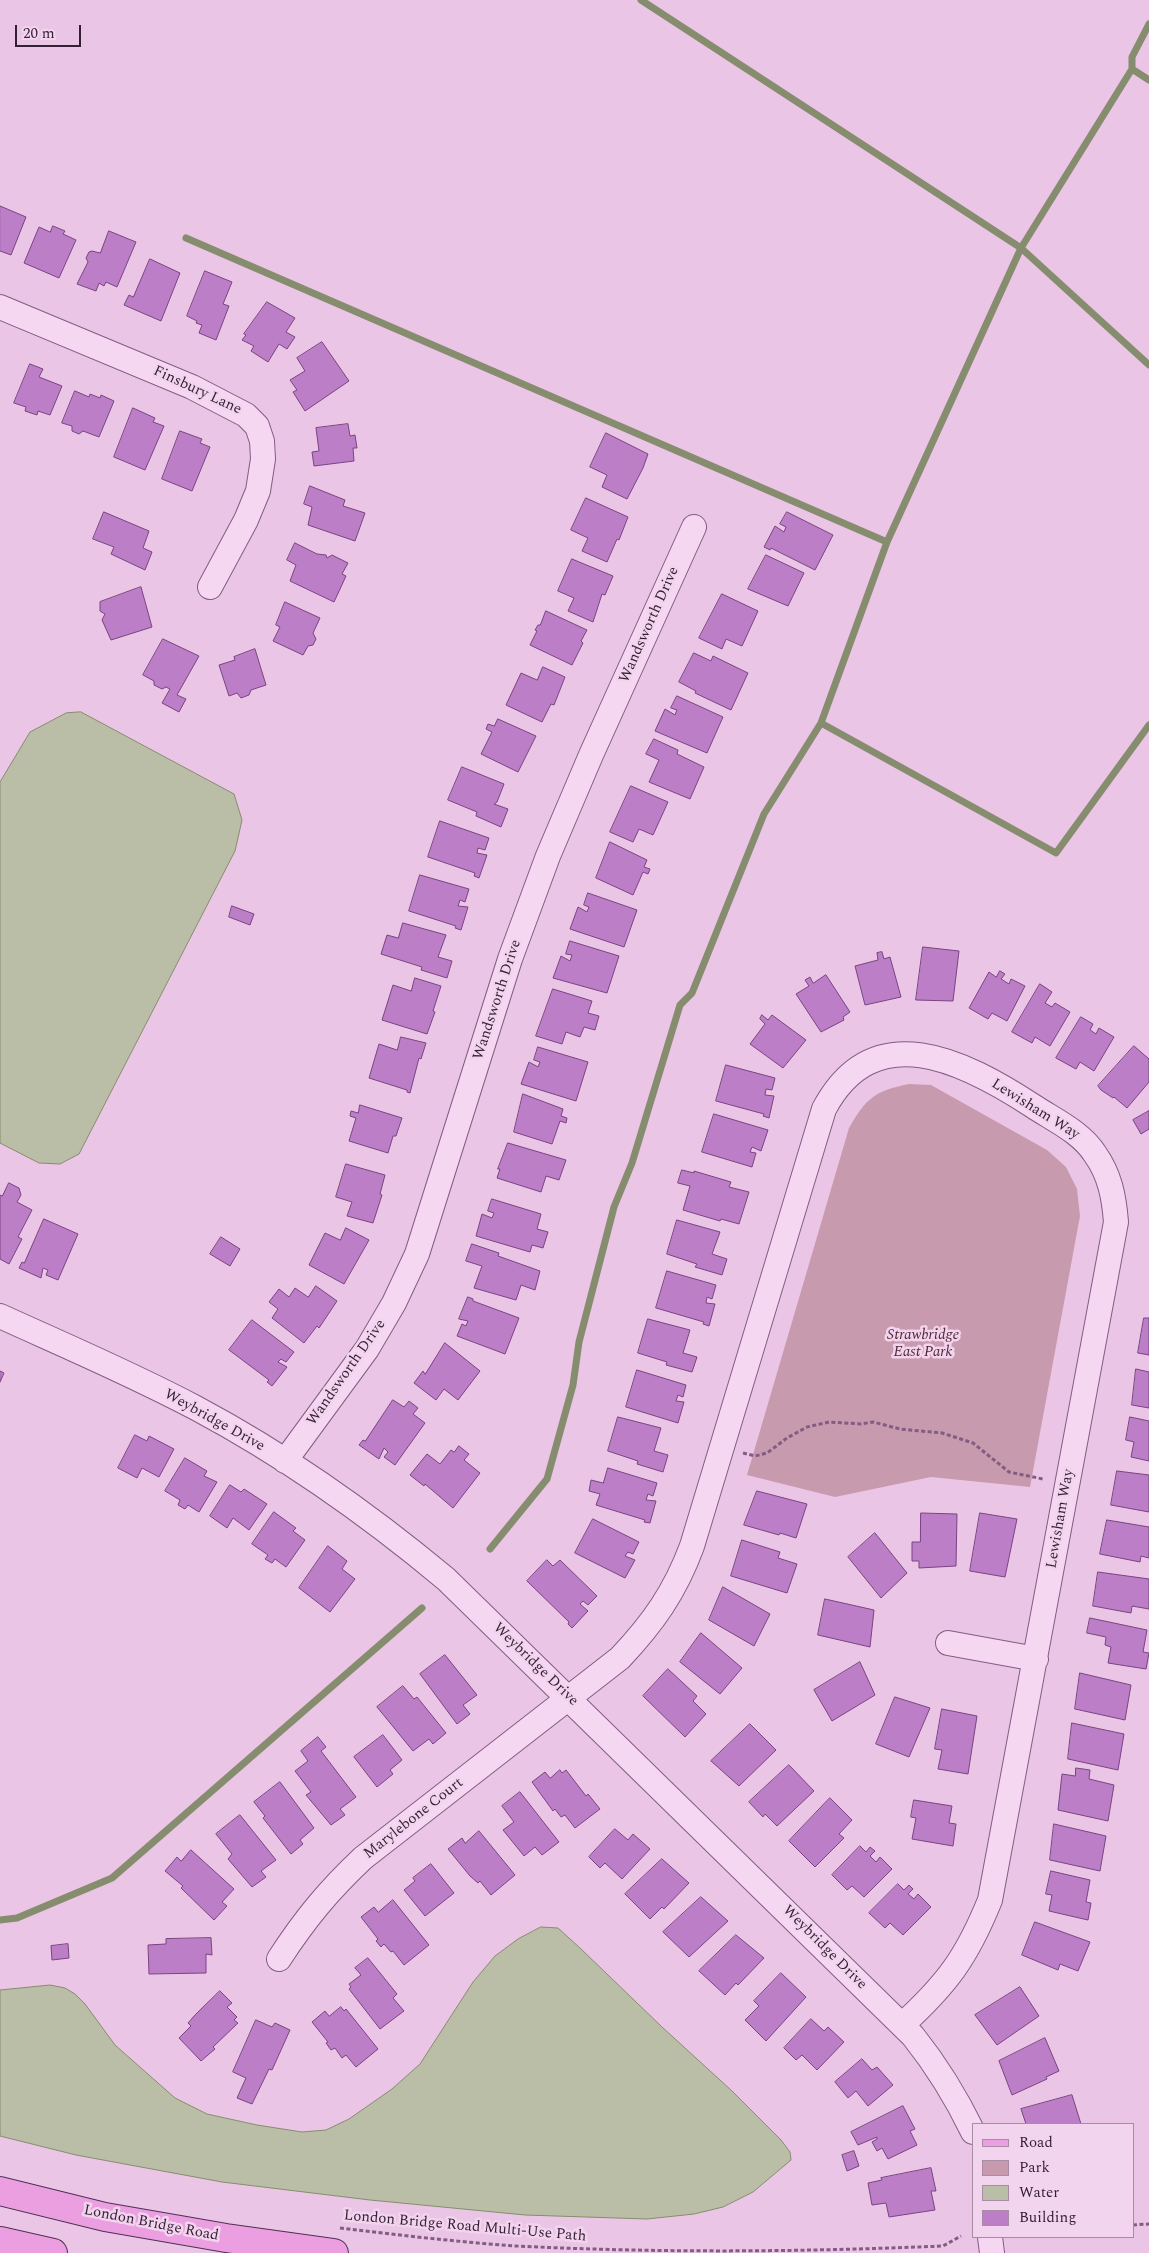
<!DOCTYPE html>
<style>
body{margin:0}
#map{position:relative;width:1149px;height:2253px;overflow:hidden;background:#ebc5e5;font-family:Spectral,serif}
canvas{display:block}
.legend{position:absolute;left:972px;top:2123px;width:162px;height:115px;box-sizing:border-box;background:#f3d4ee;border:1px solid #a78ca4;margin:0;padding:6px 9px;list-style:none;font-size:15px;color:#341f35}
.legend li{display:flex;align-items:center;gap:10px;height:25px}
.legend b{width:25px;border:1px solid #a78ca4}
.scale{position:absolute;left:15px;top:25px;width:66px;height:22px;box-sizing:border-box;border:2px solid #341f35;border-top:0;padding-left:6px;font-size:15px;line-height:18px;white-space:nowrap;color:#341f35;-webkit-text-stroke:4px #f3d4ee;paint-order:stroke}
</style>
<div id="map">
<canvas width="1149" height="2253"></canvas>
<ul class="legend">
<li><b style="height:6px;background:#eb9fe1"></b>Road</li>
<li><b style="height:14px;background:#c89aae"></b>Park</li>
<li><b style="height:14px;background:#bbbea6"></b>Water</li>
<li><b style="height:14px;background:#bc7ec6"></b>Building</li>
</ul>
<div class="scale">20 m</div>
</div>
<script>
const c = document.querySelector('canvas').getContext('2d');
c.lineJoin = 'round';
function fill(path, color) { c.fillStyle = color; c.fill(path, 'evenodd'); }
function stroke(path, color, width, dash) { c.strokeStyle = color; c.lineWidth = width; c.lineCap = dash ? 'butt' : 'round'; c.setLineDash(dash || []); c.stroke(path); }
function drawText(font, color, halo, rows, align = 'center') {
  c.font = font + ' Spectral,serif'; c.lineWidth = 5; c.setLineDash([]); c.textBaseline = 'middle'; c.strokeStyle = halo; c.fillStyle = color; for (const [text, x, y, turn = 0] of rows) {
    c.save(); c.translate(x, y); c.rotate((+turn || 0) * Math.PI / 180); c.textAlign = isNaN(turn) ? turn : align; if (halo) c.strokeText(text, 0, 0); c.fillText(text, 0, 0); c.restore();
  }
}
fill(new Path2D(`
 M909,1084L931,1085L1047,1150L1066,1167L1077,1189L1080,1216L1030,1487L931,1477L835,1497L747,1475L849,1128C866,1098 875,1091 909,1084Z`), '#c89aae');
const water = new Path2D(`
 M81,712L234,794L242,820L235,851L79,1154L60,1164L39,1163L0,1143V782L30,732L66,713Z
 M541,1927L558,1928L580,1948L662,2027L732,2091L781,2140L790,2152L791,2160L753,2192L723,2207L694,2214L647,2219L525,2215L370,2200L222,2182L76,2155L0,2136V1990L50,1985L65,1988L75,1994L85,2004L115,2045L175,2098L207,2114L257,2125L302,2132L326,2130L349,2119L392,2089L420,2064L473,1982L495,1956L518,1939Z`);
fill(water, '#bbbea6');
stroke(water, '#868c6e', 1);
stroke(new Path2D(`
 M641,0L1021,248L1149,365
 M1132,69L1149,80
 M186,238L887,542
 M821,723L1056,853L1149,725
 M490,1549L547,1479L573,1385L579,1342L614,1207L632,1163L680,1005L692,993L764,814L821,723L887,542L1021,248L1132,69V57L1149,24
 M0,1920L17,1918L112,1878L422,1608`), '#868c6e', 7);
const building = new Path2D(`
 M0,206L26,217L11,255L0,251Z
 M53,226L65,231L63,234L76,240L59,278L24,263L39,227L50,232Z
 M109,231L136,242L117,287L106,282L104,286L99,283L96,291L77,284L88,262L86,258L89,252L92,251L100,253Z
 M150,259L180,273L161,321L124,305L129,295L133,297Z
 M205,271L232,282L223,304L229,306L216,340L199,333L202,325L196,323L197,321L187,316Z
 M267,302L295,318L286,332L295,337L287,349L279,344L268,362L251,351L254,346L242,340L246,335L244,334Z
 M322,342L349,381L305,411L293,392L297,390L290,380L305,371L297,358Z
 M30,364L43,369L39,377L62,386L50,415L38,411L37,415L25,411L26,407L14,403Z
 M75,391L89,397L90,394L100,398L101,395L114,401L99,437L83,431L79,434L72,431V426L62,423Z
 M133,408L155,418L153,422L164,426L145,470L114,457Z
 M348,424L350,436L355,435L357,448H353L354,461L314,466L312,452L319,451L316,428Z
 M180,431L202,439L200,443L210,447L192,491L162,479Z
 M606,433L648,454L643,468L627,499L602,487L607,475L590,467Z
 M310,486L345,500L343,506L365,513L355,541L308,525L312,507L304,504Z
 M586,498L628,517L619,540L617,539L607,562L582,551L588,538L571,530Z
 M104,512L149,531L143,548L152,552L145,570L111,554L114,547L93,539Z
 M787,512L833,535L815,570L771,548L770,550L764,547L775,526L784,532L786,527L780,524Z
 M295,543L317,554L326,555L327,558L332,555L348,563L342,574L346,576L334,602L290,581L296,565L287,560Z
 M766,555L804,573L788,606L748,589Z
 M572,559L613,576L605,595L602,594L593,622L568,611L574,598L558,591Z
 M141,587L152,627L111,640L102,620L105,614L100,611V602Z
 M722,594L758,611L742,646L726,639L722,649L699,638Z
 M285,602L320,618L313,633L316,639L313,645L308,646L303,655L273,641L280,627L276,625Z
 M546,611L587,630L581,641L583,643L572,665L530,645L537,631L535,630L538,625H540Z
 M163,639L199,656L177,695L186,699L179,712L162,703L170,689L166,687L162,689L154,685V681L143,675Z
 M255,649L266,685L251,690L249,695L241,698L237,693L229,696L219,665L235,660L234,657Z
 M694,653L711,661L713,656L748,673L731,710L695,693L696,691L679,682Z
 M543,667L565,677L554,705L551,704L542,722L506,705L521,673L537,680Z
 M677,696L723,717L707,753L655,731L665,709L675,715L677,710L671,708Z
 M498,719L536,736L518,772L481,754L492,732L486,729L488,724L494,726Z
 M654,739L678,750L677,754L704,767L690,799L649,782L659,760L646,754Z
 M462,767L504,784L497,802L494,804L508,809L501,827L476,816L477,812L448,800Z
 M631,786L668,802L653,835L639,829L633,842L610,832Z
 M440,821L489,838L485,850L478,848L477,853L487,855L479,878L474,876L475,873L428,857Z
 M610,842L647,860L644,867L650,869L648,874L643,872L633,895L596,878Z
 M420,875L469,889L465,902L460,900L458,906L468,907L461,930L455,928L456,926L409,911Z
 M588,893L637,910L624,947L570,929L578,907L587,912L589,907L584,905Z
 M232,906L254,914L250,925L229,917Z
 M403,923L446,935L438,957L452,961L447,978L421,970L422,967L381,954L387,935L398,938Z
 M570,941L619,956L607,993L553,978L561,956L570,961L572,955L566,954Z
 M923,947L959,951L953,1001L916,1000Z
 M882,952L884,959L890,957L901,997L865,1005L855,966L878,960L877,953Z
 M1000,971L1005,974L1001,979L1009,984L1011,979L1025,986L1007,1021L992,1013L988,1019L969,1008L989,972L996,977Z
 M826,975L850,1012L843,1017L844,1020L821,1032L796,994L809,986L805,980L810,977L813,983Z
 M415,978L441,986L433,1011L435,1012L427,1034L382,1020L393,985L411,991Z
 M1040,984L1052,992L1045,1003L1052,1007L1055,1003L1070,1012L1050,1046L1035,1037L1032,1043L1012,1032Z
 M553,989L592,1001L588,1013L599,1016L595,1030L584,1027L580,1037L566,1032L562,1044L536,1036Z
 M762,1015L768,1020L772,1015L806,1040L783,1068L750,1044L765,1024L760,1019Z
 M1081,1017L1093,1024L1090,1030L1096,1034L1099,1028L1114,1037L1094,1071L1080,1062L1076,1069L1056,1058Z
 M401,1037L426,1043L421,1059L419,1058L410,1093L407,1092V1090L369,1078L379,1044L397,1050Z
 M1134,1046L1149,1059V1082L1127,1108L1114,1097L1113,1098L1101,1090L1098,1086Z
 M538,1047L588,1062L576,1101L521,1084L529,1062L538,1067L540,1062L534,1060Z
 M726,1065L775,1078L772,1090L766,1089L765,1095L774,1096L769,1118L763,1116L764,1114L716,1101Z
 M523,1094L563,1109L561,1116L567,1118L566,1123L560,1121L552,1144L514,1132Z
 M360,1105L402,1118L396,1136H393L388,1153L349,1141L356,1118L350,1116L351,1111L358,1113Z
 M1149,1111V1129L1141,1134L1133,1120Z
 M714,1114L768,1130L761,1151L752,1147L750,1152L756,1153L752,1167L702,1152Z
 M508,1143L566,1160L559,1180L546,1176L541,1192L497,1178L500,1169H498Z
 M346,1164L385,1175L380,1194L382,1195L373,1223L347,1216L352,1202L336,1197Z
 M682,1170L694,1173V1171L731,1182L729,1187L749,1192L739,1224L721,1219L720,1221L683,1210L690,1186L678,1183Z
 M9,1183L19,1188L21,1195L17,1202L32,1210L18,1237L22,1239L9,1264L0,1259V1195L2,1196Z
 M492,1199L541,1214L537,1229L548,1232L543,1248L532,1245L530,1252L476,1236L482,1214L492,1218L494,1213L488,1211Z
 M44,1219L78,1234L58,1280L46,1275L48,1270L43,1268L41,1278L19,1268L22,1262L24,1263Z
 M677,1220L720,1232L712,1254L727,1259L722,1275L695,1267L697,1264L667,1254Z
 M346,1228L369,1240L344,1284L309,1265L325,1233L340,1240Z
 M221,1237L240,1249L230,1266L210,1254Z
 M472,1244L499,1253L498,1256L540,1271L535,1290L521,1285L516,1300L474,1288L482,1266L466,1261Z
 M667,1271L716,1285L712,1299L707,1297L706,1303L715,1304L709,1326L703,1324L704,1322L656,1308Z
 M316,1286L337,1301L319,1328L317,1326L304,1343L272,1318L278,1309L269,1302L279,1289L289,1297L295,1288L308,1297Z
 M468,1297L473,1299V1301L519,1318L505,1354L457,1336L462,1324L466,1326L468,1321L459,1319Z
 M1144,1318H1149V1355L1138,1353Z
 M648,1319L690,1330L683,1353L697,1357L692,1372L666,1365L667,1362L638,1353Z
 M252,1320L294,1352L286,1362L281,1359L278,1362L287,1367L272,1386L267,1382L269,1380L229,1350Z
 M445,1343L480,1371L458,1400L444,1389L436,1400L414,1383L423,1371L425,1374Z
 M1136,1369L1149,1372V1408L1132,1405Z
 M637,1370L686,1385L683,1397L678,1395L676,1401L684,1402L678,1423L626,1407Z
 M0,1371L4,1373L0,1382Z
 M393,1400L404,1407L409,1401L418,1408L413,1414L425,1423L395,1465L384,1457L388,1452L384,1448L379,1459L359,1445L363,1440L365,1441Z
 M618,1417L661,1428L654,1451L668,1455L663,1472L637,1464L638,1461L608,1451Z
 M1130,1417L1149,1421V1461L1131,1457L1134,1442L1126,1440Z
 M135,1435L147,1441L149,1436L174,1449L159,1477L142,1468L137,1478L118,1468Z
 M459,1446L469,1454L464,1460L480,1473L453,1508L425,1484L424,1486L410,1475L427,1454L440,1464L451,1450L454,1452Z
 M185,1458L207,1471L204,1476L217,1482L199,1512L188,1505L185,1509L178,1505L180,1500L165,1491Z
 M608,1468L657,1483L653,1496L648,1494L646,1500L656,1501L650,1523L644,1522L645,1520L596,1505L600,1494L589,1491L591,1480L603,1483Z
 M1117,1471L1149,1475V1512L1111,1505Z
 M230,1485L241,1492L244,1489L267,1504L249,1530L233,1518L227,1528L210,1516Z
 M757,1491L807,1504L796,1538L780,1533L779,1535L744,1525Z
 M274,1512L296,1528L293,1531L305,1540L286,1567L275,1559L272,1563L265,1559L268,1555L252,1544Z
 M921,1513L957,1514L956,1566L919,1568V1561H912V1542H920Z
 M980,1513L1017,1519L1005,1577L970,1571Z
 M593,1519L639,1542L633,1554L628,1552L625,1556L635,1560L625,1578L575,1553Z
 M1107,1520L1149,1527V1558L1141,1556L1140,1562L1100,1554Z
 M875,1533L907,1573L881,1598L848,1557Z
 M742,1540L780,1552L778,1558L797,1564L787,1593L731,1576Z
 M328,1546L347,1561L342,1569L355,1579L330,1612L299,1588Z
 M547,1560L553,1566L560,1560L597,1596L588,1605L583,1601L580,1604L588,1611L572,1628L568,1624L569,1622L527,1581Z
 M1098,1572L1149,1579V1609L1132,1606L1131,1613L1093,1606Z
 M723,1587L770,1614L754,1646L709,1620Z
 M825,1599L874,1610L870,1647L818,1635Z
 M1090,1618L1147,1630L1143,1652L1149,1653L1146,1669L1108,1663L1111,1647L1105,1645L1106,1637L1087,1633Z
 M701,1633L742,1668L720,1694L680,1662Z
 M445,1655L477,1695L463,1705L470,1714L457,1724L420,1674Z
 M860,1662L875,1695L832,1721L814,1690Z
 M668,1669L697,1696L693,1701L706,1714L685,1737L643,1696Z
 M1080,1673L1131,1685L1125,1720L1075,1709Z
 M403,1686L414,1699L417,1697L446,1733L433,1744L429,1739L413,1751L377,1707Z
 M895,1697L930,1708L909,1757L876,1744Z
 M942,1709L977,1716L968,1774L938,1769L942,1750L935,1749Z
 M1072,1723L1124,1734L1118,1770L1068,1759Z
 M750,1724L776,1750L739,1786L711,1761Z
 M383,1735L402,1760L390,1770L393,1774L377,1787L354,1757Z
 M318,1737L326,1747L321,1751L356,1797L340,1809L345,1815L331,1825L306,1795L311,1792L295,1771L308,1761L301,1751Z
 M789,1765L814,1791L777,1826L765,1814L763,1817L749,1802Z
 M1076,1768L1090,1770L1089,1779L1114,1785L1108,1821L1058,1810L1062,1774L1075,1776Z
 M560,1770L562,1773L566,1770L586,1796L588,1794L600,1809L575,1828L565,1815L561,1817L555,1809L553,1811L532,1782L545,1772L550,1778Z
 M280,1782L314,1828L300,1840L303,1844L291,1854L263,1818L265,1816L254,1802Z
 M520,1792L559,1842L542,1855L535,1847L524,1856L503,1830L514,1822L502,1806Z
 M830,1798L852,1820L839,1834L844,1838L815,1867L789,1841Z
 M914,1800L952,1806L949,1823L956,1824L953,1846L912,1839L916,1818L911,1817Z
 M240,1815L276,1860L261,1871L266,1877L252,1887L228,1859L232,1854L216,1834Z
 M1054,1824L1106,1836L1100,1871L1050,1860Z
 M615,1829L628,1840L633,1834L650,1849L622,1879L605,1863L600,1868L589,1857Z
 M479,1831L515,1875L491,1895L480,1881L478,1883L470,1876L448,1849L462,1838L465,1843Z
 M860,1846L866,1852L870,1847L875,1851L870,1856L876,1862L880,1857L892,1869L864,1897L852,1886L847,1890L832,1875Z
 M191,1850L234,1889L222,1902L227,1906L214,1920L181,1888L183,1886L165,1871L177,1857L181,1861Z
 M662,1859L689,1883L664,1909L662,1907L650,1919L625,1894Z
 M431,1864L454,1893L425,1916L404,1890L415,1881L413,1878Z
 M1051,1871L1090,1880L1086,1902L1091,1903L1088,1920L1049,1911L1052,1895L1046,1894Z
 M898,1884L904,1890L909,1885L913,1889L908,1894L914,1899L918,1894L931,1907L903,1935L890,1923L885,1928L869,1913Z
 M701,1897L728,1921L689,1957L663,1932Z
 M393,1900L429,1945L404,1965L393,1951L391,1952L384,1944L381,1947L376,1941L378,1939L361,1917L374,1907L378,1912Z
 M1035,1922L1090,1942L1078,1971L1060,1964L1058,1970L1022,1955Z
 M736,1935L764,1958L738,1985L736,1983L725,1995L699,1971Z
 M211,1938L212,1955L206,1954V1973L149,1974L148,1945L166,1944V1939Z
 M68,1944L69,1958L52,1960L51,1946Z
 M368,1958L397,1994L393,1998L404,2011L380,2029L349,1989L351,1987L349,1984L361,1975L355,1968Z
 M781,1973L806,1997L766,2041L745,2020L759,2006L754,2001Z
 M1020,1987L1039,2016L997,2045L975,2015Z
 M220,1991L232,2003L227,2007L237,2017L234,2020L238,2023L213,2047L215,2049L201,2061L179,2038L191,2026L188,2023L195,2015Z
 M341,2007L344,2011L346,2009L378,2049L356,2067L346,2055L342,2058L335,2048L331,2050L326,2043L328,2042L312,2022L325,2011L329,2016Z
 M811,2019L824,2031L828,2027L844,2042L817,2070L802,2055L796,2060L784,2048Z
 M256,2020L272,2027L275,2023L290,2030L272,2070L269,2069L252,2104L237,2098L246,2078L233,2072Z
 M1045,2038L1059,2071L1046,2077L1047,2079L1012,2095L999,2061Z
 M862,2059L872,2070L877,2067L893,2085L868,2106L856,2091L848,2098L835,2082Z
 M1072,2095L1081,2124H1026L1021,2109Z
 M903,2106L915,2129L910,2131L917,2145L888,2159L882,2148L877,2151L872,2142L877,2139V2137L858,2145L851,2132Z
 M854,2151L859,2166L847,2171L842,2155Z
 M931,2168L936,2191H931L935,2210L889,2217L886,2203L872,2205L868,2183L882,2180L881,2178Z`);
fill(building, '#bc7ec6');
stroke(building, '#784482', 1);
const minor = new Path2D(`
 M0,307L192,387L246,415L257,426L262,441L263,459L258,491L246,520L210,587
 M0,1316C66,1346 132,1374 196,1408C286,1456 368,1514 446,1579L913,2036C937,2066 956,2097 973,2132
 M285,1461L367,1349L394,1303L417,1254L510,959L548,856L591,755L694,527
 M948,1643L1036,1659
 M279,1959C305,1919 328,1891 363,1858L620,1658C653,1623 675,1592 692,1546L824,1109C874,1015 964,1061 1033,1106C1054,1120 1081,1132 1095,1154C1110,1175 1114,1197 1116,1222L990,1900C967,1957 947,1984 902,2025
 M990,2237L992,2253`);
const major = new Path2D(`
 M0,2191L105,2217L226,2238L334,2253
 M0,2241L53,2253`);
stroke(minor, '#835c84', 26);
stroke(major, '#4f3052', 30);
stroke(new Path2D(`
 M743,1453L755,1456L767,1453L787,1438L807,1427L829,1422L861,1424L873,1422L900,1429L942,1433L973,1443L1009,1472L1043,1479
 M1133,2225L1149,2224
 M340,2228C398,2235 458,2242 516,2246C659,2253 801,2252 943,2246L961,2236`), '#835c84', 3, [4, 2.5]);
stroke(minor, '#f6d7f2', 24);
stroke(major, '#eb9fe1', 28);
drawText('15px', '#341f35', '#f3d4ee', [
 ["Finsbury Lane",197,391,25],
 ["Wandsworth Drive",650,625,-66],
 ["Wandsworth Drive",498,1000,-72],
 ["Lewisham Way",1035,1110,32],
 ["Wandsworth Drive",347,1373,-55],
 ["Weybridge Drive",214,1421,29],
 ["Lewisham Way",1061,1519,-80],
 ["Weybridge Drive",535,1665,44],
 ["Marylebone Court",414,1819,-38],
 ["Weybridge Drive",824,1948,45],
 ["London Bridge Road",151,2224,11],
 ["London Bridge Road Multi-Use Path",465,2227,5]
]);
drawText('italic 15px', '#502734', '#f3d4ee', [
 ["Strawbridge",923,1336],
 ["East Park",923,1353]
]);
</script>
